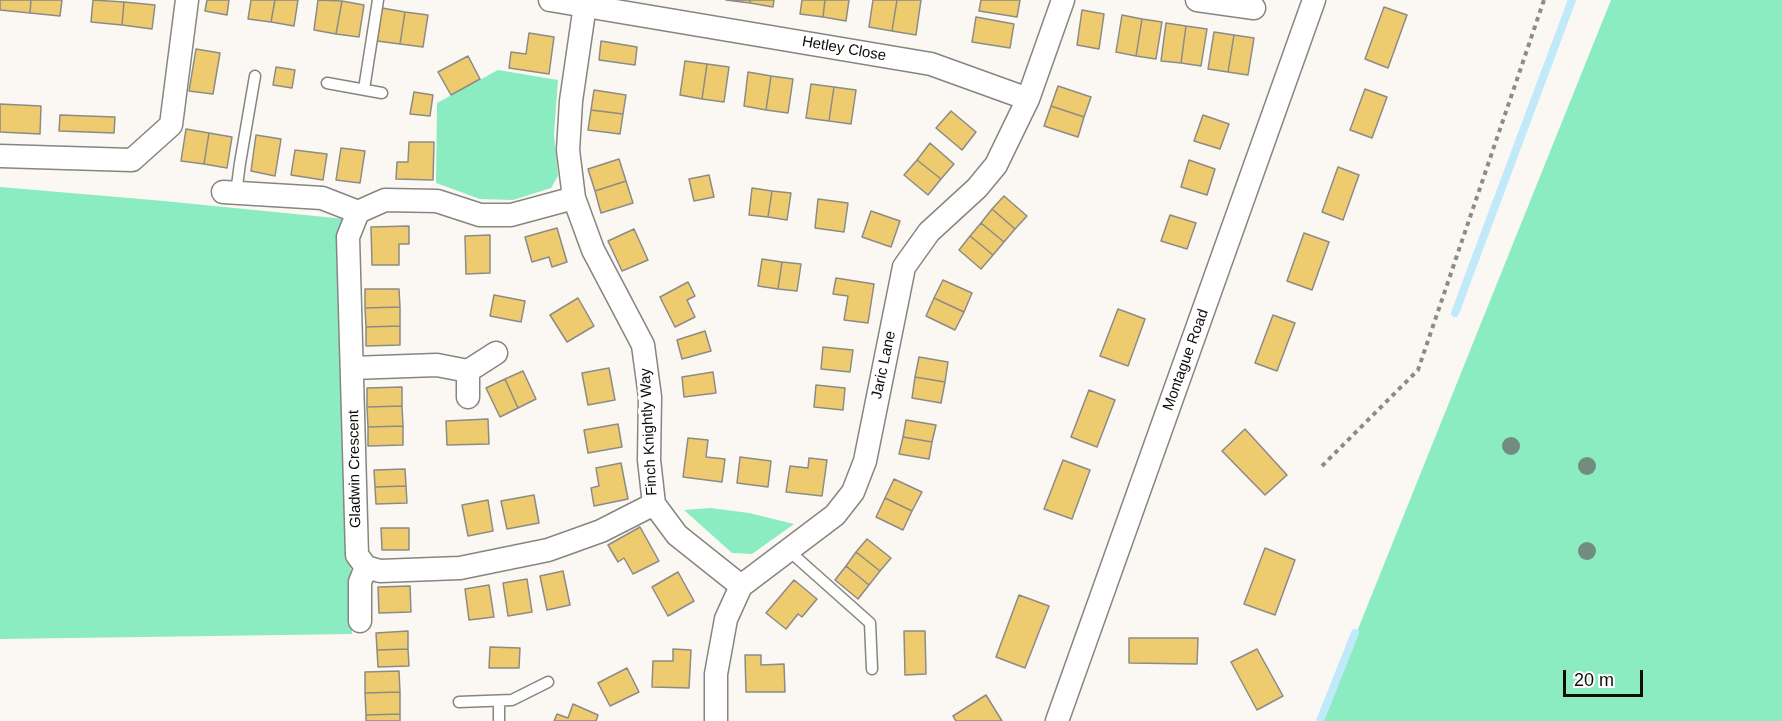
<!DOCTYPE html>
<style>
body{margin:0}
#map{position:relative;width:1782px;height:721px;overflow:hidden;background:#fbf8f3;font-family:Arial,sans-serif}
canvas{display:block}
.scale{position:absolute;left:1563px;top:670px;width:80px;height:27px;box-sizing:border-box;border:3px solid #0e0d0b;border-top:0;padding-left:8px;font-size:18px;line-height:21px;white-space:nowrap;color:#0e0d0b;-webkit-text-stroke:4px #fff;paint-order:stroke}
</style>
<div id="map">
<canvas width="1782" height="721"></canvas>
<div class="scale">20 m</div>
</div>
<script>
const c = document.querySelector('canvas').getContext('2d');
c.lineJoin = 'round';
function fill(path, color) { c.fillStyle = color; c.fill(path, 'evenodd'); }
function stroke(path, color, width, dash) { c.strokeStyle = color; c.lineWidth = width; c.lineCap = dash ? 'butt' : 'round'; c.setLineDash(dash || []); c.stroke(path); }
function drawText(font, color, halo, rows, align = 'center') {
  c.font = font + ' Arial,sans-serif'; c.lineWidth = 6; c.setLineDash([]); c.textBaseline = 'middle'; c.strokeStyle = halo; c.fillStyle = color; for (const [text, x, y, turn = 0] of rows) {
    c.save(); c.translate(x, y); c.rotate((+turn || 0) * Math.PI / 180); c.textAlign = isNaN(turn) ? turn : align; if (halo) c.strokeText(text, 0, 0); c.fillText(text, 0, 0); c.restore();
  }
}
fill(new Path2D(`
 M1611,0H1782V721H1321Z
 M498,70L558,80L554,134L558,176L551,188L513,200L480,199L436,183L437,103Z
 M0,187L164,201L345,219L352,634L0,639Z
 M710,508L749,513L794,524L752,554L732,553L684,510Z`), '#8bebc1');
stroke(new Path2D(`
 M1455,313L1572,0
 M1320,721L1355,633`), '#c0e9f9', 8);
const building = new Path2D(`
 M0,0H31L30,13L0,10Z
 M31,0H62L60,16L30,13Z
 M93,0L124,2L122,25L91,22Z
 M207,0H229L227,15L205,11Z
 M251,0H275L271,22L248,19Z
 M275,0H298L294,26L271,22Z
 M318,0L342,1L336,34L314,30Z
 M726,0H750V3Z
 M750,0H774L773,7L750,3Z
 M802,0H825L823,17L800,14Z
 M825,0H849L846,21L823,17Z
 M873,0H897L892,31L869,27Z
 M897,0H921L916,35L892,31Z
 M981,0H1020L1017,17L979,11Z
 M342,1L364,5L359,37L336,34Z
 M124,2L155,5L152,29L122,25Z
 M1384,7L1407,15L1388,68L1365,59Z
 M382,8L405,12L400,44L377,41Z
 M1082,10L1104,14L1099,49L1077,45Z
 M405,12L428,15L423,47L400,44Z
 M1122,15L1142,19L1136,56L1116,52Z
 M976,17L1014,24L1010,48L972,42Z
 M1142,19L1162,22L1156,59L1136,56Z
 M1166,23L1186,26L1181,63L1161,61Z
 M1186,26L1207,29L1201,66L1181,63Z
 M1214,32L1234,35L1228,72L1208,69Z
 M529,33L554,37L549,74L509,68L511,52L526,54Z
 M1234,35L1254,38L1248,75L1228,72Z
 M601,41L637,47L635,65L599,60Z
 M196,49L220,53L213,94L189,91Z
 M468,56L480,79L451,95L438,72Z
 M685,61L707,64L702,99L680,95Z
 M707,64L729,67L724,102L702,99Z
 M276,67L295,70L292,88L273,85Z
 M748,72L771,76L766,110L744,106Z
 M771,76L793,79L788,113L766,110Z
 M811,84L834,87L829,121L806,118Z
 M1058,86L1091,97L1084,117L1051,106Z
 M834,87L856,90L851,124L829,121Z
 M1365,89L1387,97L1372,138L1350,130Z
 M594,90L626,95L623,114L591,110Z
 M414,92L433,95L430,116L410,114Z
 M0,104L41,106L40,134L0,132Z
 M1051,106L1084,117L1078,137L1044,126Z
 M591,110L623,114L620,134L588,130Z
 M951,111L976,132L962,150L936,128Z
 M60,115L115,117L114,133L59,131Z
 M1203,115L1229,124L1220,149L1194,141Z
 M186,129L209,133L204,164L181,161Z
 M209,133L232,137L227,168L204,164Z
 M256,135L281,139L275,176L251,171Z
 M409,142H434L433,180L396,179L397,162H408Z
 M930,143L954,164L941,179L917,160Z
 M341,148L365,151L360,183L336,180Z
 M295,150L327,154L323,180L291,175Z
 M619,159L626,181L595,191L588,169Z
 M917,160L941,179L928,195L904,175Z
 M1189,160L1215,169L1207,195L1181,187Z
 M1338,167L1359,175L1343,220L1322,212Z
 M709,175L714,197L694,201L689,179Z
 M626,181L633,203L601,213L595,191Z
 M752,188L772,191L768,217L749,215Z
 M772,191L791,193L787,220L768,217Z
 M1004,196L1027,216L1015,229L992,209Z
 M818,199L848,203L844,232L815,228Z
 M992,209L1015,229L1004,242L981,223Z
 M871,211L900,221L891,247L862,237Z
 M1170,215L1196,223L1187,249L1161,241Z
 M981,223L1004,242L993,255L970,236Z
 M409,226V244H399V265H372L371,227Z
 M557,228L567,262L552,267L549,257L532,262L525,237Z
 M634,229L648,260L622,271L608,241Z
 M1304,233L1329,242L1312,290L1287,281Z
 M490,235V273L466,274L465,236Z
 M970,236L993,255L981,269L959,250Z
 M762,259L782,262L778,289L758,286Z
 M782,262L801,264L797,291L778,289Z
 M836,278L874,284L868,323L844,320L848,296L833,294Z
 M943,280L972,293L964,312L934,298Z
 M688,282L695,296L687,300L695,317L675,327L660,297Z
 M365,289H399L400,307L365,308Z
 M494,295L525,301L521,322L490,316Z
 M578,298L594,326L567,342L550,315Z
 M934,298L964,312L955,330L926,316Z
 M400,307V326L366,327L365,308Z
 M1118,309L1145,319L1128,366L1100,356Z
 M1273,315L1295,323L1277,371L1255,363Z
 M400,326V345L366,346V327Z
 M705,331L711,351L682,359L677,340Z
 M823,347L853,350L850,372L821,369Z
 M919,357L948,362L945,382L915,377Z
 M609,368L615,400L588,405L582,373Z
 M523,371L536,399L518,408L505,379Z
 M713,372L716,393L684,397L682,377Z
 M915,377L945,382L941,403L912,398Z
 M505,379L518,408L500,417L486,388Z
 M816,385L845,388L843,410L814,407Z
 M402,387V406L367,407V388Z
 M1089,390L1115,400L1097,447L1071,437Z
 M402,406L403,426L368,427L367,407Z
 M488,419L489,444L447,445L446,421Z
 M906,420L936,425L932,442L903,437Z
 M618,424L622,447L588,453L584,430Z
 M403,426V445L368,446V427Z
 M1245,429L1287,475L1265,495L1222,451Z
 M903,437L932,442L929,459L899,454Z
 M688,438L708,440L706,457L725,459L722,482L683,477Z
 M740,457L771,461L768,487L737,483Z
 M809,458L827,460L822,496L786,492L790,466L808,468Z
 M1063,460L1090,470L1072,519L1044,509Z
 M621,463L628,499L594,506L591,488L599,486L596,468Z
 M405,469L406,486L375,487L374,470Z
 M894,479L922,492L912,511L885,498Z
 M406,486L407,503L376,504L375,487Z
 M534,495L539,523L507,529L501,501Z
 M885,498L912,511L903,530L876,517Z
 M488,500L493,531L468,536L462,505Z
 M640,527L659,561L633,574L624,558L618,562L608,545Z
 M381,528H409V550H382Z
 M867,539L891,558L880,571L856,552Z
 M1265,548L1295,560L1275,615L1244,604Z
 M856,552L880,571L869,585L846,566Z
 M846,566L869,585L858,599L835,580Z
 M563,571L570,605L547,610L540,576Z
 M678,572L694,601L668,616L652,587Z
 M527,579L532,612L508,616L503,583Z
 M794,580L817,599L802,617L798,614L786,629L766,613Z
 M489,585L494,617L469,620L465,589Z
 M410,586L411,612L379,613L378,587Z
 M1019,595L1049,606L1025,668L996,657Z
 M408,631V649L377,650L376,633Z
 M904,631H925L926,674L905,675Z
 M1129,638H1198L1197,664L1129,663Z
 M490,647L520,648L519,668H489Z
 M408,649L409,666L378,667L377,650Z
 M673,649L691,650L689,688L652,687L653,661H673Z
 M1257,649L1283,696L1257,710L1231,662Z
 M745,655H761V665L784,664L785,692H746Z
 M627,668L639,692L610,706L598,683Z
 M399,671L400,692L365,693V672Z
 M400,692V714L366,715L365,693Z
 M986,695L1002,721H956L953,716Z
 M573,704L598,715L596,721H554L557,714L568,718Z
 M400,714V721H366V715Z`);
fill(building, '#efcb6f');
stroke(building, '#8d8b86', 1.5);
const lane = new Path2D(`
 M327,83L382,93
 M364,89L378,0
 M236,193L240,163L255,76
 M788,550L870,623L872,669
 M499,701V721
 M459,702L512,700L548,682`);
const street = new Path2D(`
 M550,0L931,64L1028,99
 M1197,0L1254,8
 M585,5L571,101L568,150L574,198L593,250L643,345L650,397L649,460L654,504L677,535L741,586
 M0,156L132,160L171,125L187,0
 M223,192L322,198L358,212
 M574,198L511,215H480L437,201L385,200L358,212L348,237L357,555L366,567L380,571L460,568L548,550L601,531L654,504
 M352,368L437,365L468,371
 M468,397V371L496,353
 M360,621V582L366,567
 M716,721V674L726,619L741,586L835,515L853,492L865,461L904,267L929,232L977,188L996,165L1028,99L1063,0
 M1057,721L1314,0`);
stroke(lane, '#878580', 13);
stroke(street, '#878580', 25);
stroke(new Path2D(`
 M1322,466L1418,370L1544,0`), '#8d8b87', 4, [4.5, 4.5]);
stroke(lane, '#fff', 10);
stroke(street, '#fff', 22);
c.fillStyle = '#728c80';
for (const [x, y] of [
 [1511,446],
 [1587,466],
 [1587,551]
]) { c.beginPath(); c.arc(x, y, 9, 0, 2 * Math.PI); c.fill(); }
drawText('15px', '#0e0d0b', '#fff', [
 ["Hetley Close",844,49,10],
 ["Montague Road",1186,360,-70],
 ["Jaric Lane",884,365,-78],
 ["Finch Knightly Way",649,432,-93],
 ["Gladwin Crescent",355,469,-91]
]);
</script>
